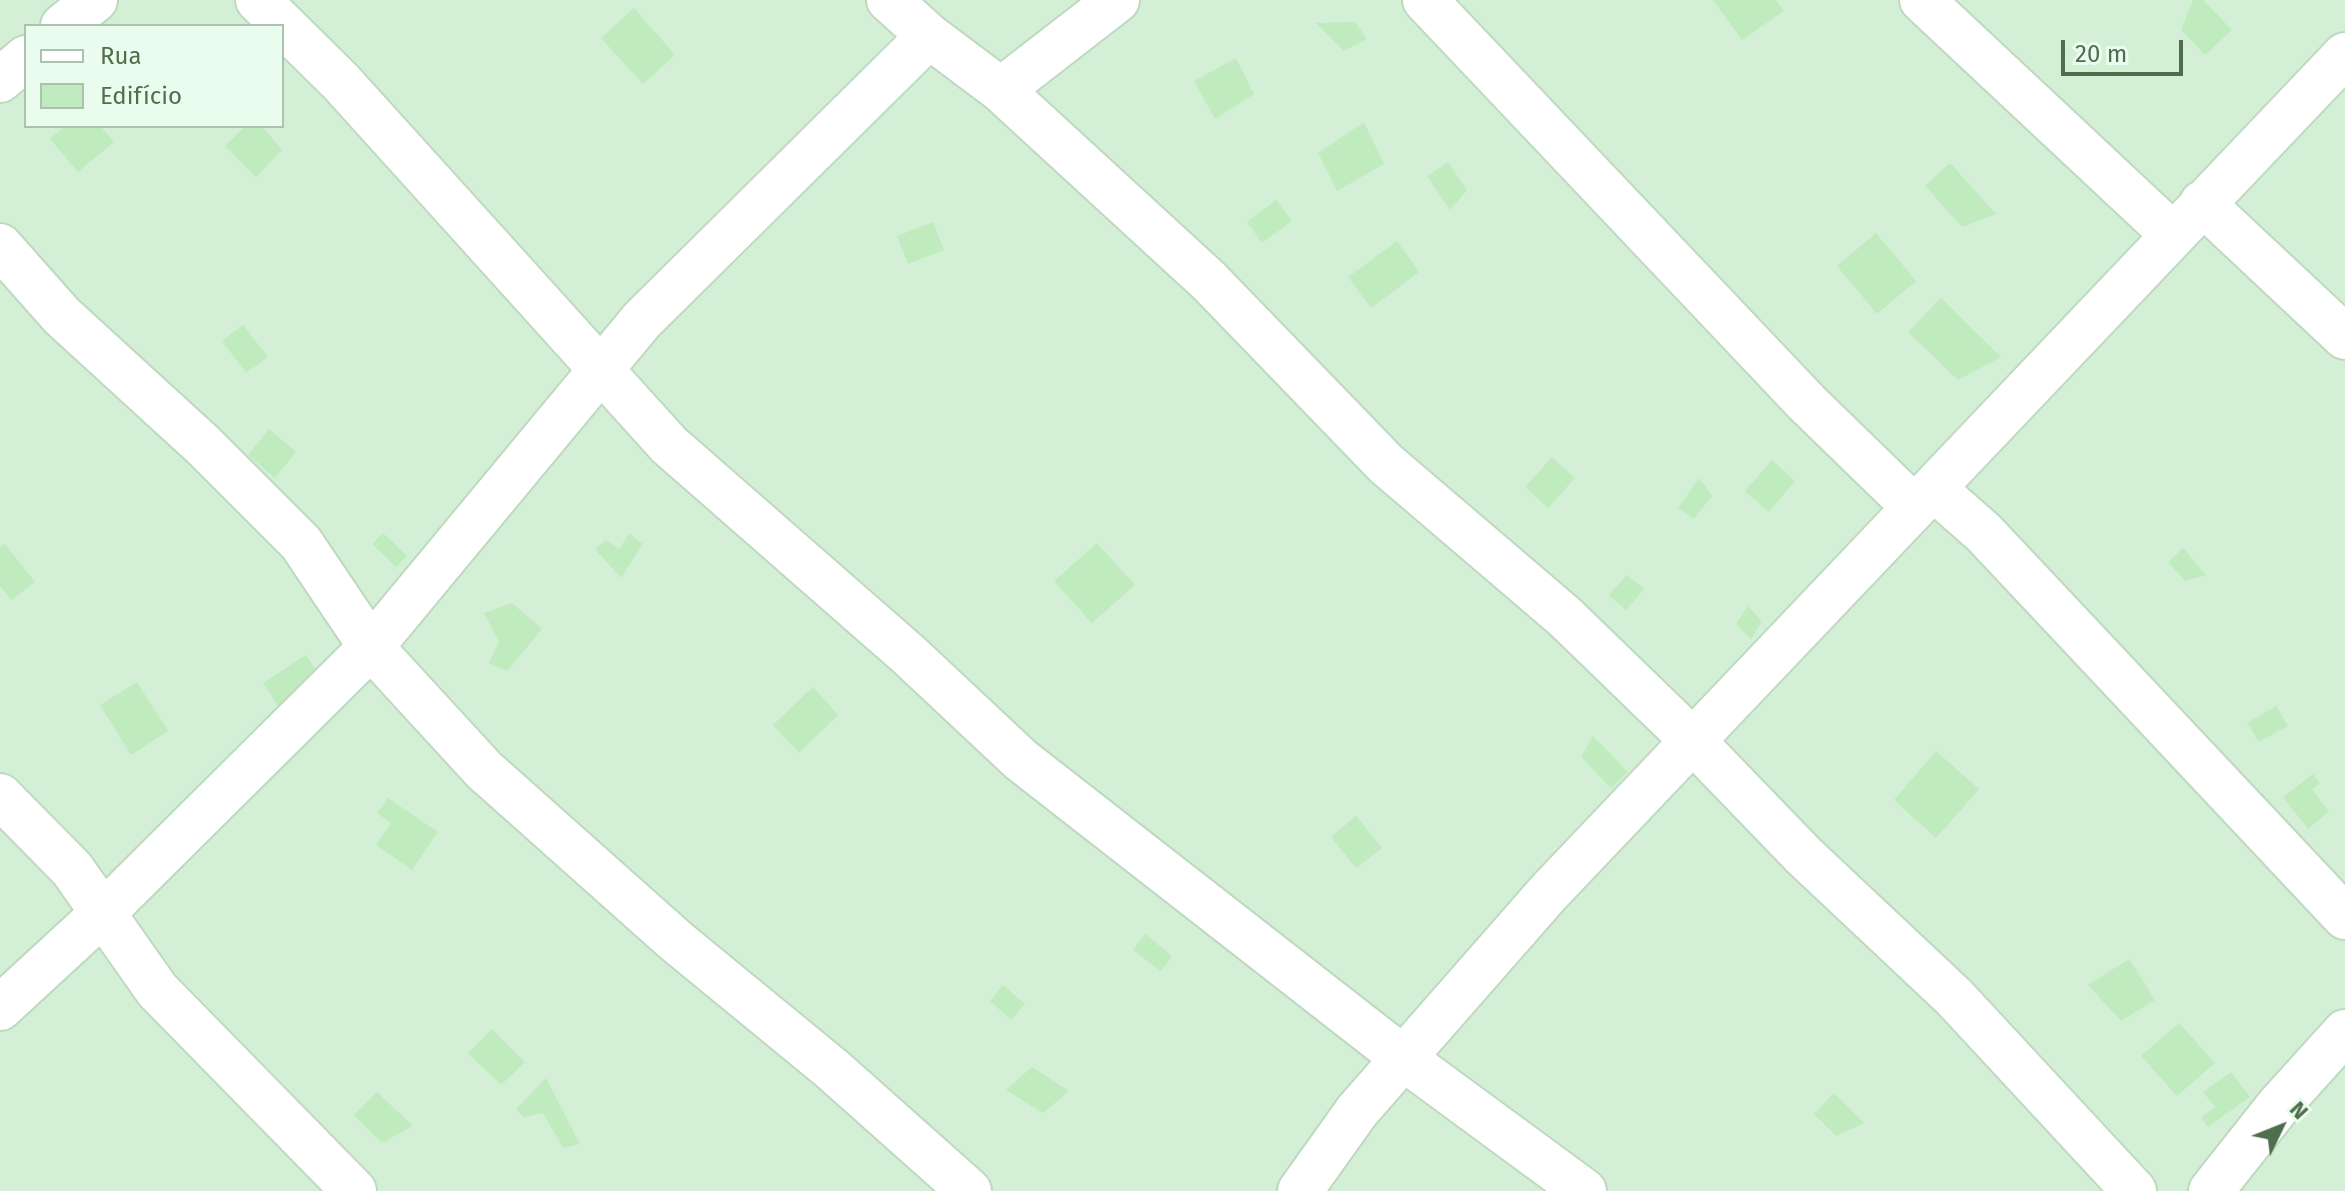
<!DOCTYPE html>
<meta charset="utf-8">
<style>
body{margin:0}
#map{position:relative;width:2345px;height:1191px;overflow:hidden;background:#e3f9e7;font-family:"Fira Sans",sans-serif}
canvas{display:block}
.legend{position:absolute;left:24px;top:24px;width:260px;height:104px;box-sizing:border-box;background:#e9fced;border:2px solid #abc3ad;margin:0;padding:10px 14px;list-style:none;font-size:24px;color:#4f6e4d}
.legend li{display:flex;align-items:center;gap:16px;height:40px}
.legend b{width:40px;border:2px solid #abc3ad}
.north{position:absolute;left:2241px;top:1087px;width:80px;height:80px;-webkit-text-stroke:6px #e9fced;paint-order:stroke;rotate:47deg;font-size:22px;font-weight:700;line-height:32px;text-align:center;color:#4f6e4d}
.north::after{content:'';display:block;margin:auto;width:28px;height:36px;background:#4f6e4d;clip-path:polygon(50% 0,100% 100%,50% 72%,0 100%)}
.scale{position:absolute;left:2061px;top:40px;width:122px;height:36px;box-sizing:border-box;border:4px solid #4f6e4d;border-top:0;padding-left:10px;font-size:24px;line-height:28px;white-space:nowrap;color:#4f6e4d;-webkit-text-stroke:6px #e9fced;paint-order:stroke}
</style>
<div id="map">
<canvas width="2345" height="1191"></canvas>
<ul class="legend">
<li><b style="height:10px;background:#fff"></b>Rua</li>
<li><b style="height:22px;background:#c0ebbe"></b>Edifício</li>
</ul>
<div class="north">N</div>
<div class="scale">20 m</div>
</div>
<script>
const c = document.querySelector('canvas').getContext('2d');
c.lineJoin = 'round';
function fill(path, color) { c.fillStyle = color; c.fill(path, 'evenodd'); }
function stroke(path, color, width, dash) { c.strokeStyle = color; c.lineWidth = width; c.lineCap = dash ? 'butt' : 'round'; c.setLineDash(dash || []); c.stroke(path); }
fill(new Path2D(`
 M0,0H2345V1191H0ZM26,26H282V126H26Z`), '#d3f0d7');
fill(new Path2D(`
 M1713,0H1776L1784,11L1742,40Z
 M2193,0H2203L2232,30L2205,55L2181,30Z
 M634,8L675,55L643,84L601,38Z
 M1355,22L1367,39L1344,51L1316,23Z
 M1236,58L1254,94L1215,119L1194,81Z
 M1364,122L1384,164L1337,191L1318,153Z
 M65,126H100L114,142L78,172L50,139Z
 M246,126H262L282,150L256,177L225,146Z
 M1448,162L1467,190L1450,210L1427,176Z
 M1950,163L1996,214L1962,227L1925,186Z
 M1276,200L1292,221L1262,243L1247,222Z
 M933,222L944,250L908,264L897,236Z
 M1876,233L1916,281L1877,314L1837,266Z
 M1397,241L1419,272L1371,308L1348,277Z
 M1941,298L2001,357L1958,380L1908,332Z
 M243,325L268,357L246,373L222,341Z
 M269,429L296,452L275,478L248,455Z
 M1552,457L1575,478L1548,508L1525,487Z
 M1772,460L1795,481L1769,512L1745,491Z
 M1699,478L1712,496L1694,519L1678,508Z
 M383,533L407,556L396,567L372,544Z
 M629,534L643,544L621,578L595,549L606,540L619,549Z
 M1097,543L1135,585L1092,623L1054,581Z
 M5,544L35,582L11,600L0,586V548Z
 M2183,548L2206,575L2185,581L2168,562Z
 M1627,575L1644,589L1626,610L1609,595Z
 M512,603L542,629L507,671L489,663L499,642L484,613Z
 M1748,606L1762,621L1751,639L1736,624Z
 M306,655L324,682L281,711L263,683Z
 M137,682L168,731L131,755L100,705Z
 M813,687L838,715L799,753L773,725Z
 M2276,706L2288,726L2259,742L2247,723Z
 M1593,736L1628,772L1611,788L1581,757Z
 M1936,751L1979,789L1936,838L1894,800Z
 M2313,774L2320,783L2312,789L2329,812L2308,829L2283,797Z
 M388,798L438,832L412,870L376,845L391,823L377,813Z
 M1356,816L1382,848L1356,868L1331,837Z
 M1145,934L1172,956L1161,971L1133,950Z
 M2129,959L2155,1000L2121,1021L2088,985Z
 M1003,985L1025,1004L1011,1020L990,1001Z
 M2179,1023L2215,1063L2177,1096L2141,1056Z
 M492,1029L525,1062L501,1085L468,1053Z
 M1032,1067L1069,1091L1043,1113L1006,1090Z
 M2231,1072L2250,1097L2208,1127L2201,1118L2215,1107L2203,1092Z
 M546,1078L580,1144L563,1148L543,1113L524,1117L516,1109Z
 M377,1092L413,1126L382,1143L354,1115Z
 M1834,1093L1864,1123L1836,1136L1814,1114Z`), '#c0ebbe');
const minor = new Path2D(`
 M258,0L341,82L669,445L909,655L1021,760L1403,1058L1584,1191
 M889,0L929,36L1001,90L1209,281L1386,464L1565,617L1692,740L1804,856L1954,997L2134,1191
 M1425,0L1807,403L1914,507
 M1922,0L2172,234
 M63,26L95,0
 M0,80L26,58
 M1001,90L1117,0
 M2202,203L2345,337
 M0,246L62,316L203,445L301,543L371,647L484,770L676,941L832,1069L969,1191
 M1934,489L1984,533L2345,917
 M0,796L72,869L157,990L354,1191
 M0,1008L103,913L371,647L642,320L929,36
 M1300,1191L1357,1111L1549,892L2345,55
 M2211,1191L2279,1105L2345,1032`);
stroke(minor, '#bed9bf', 48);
stroke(minor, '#fff', 44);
</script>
